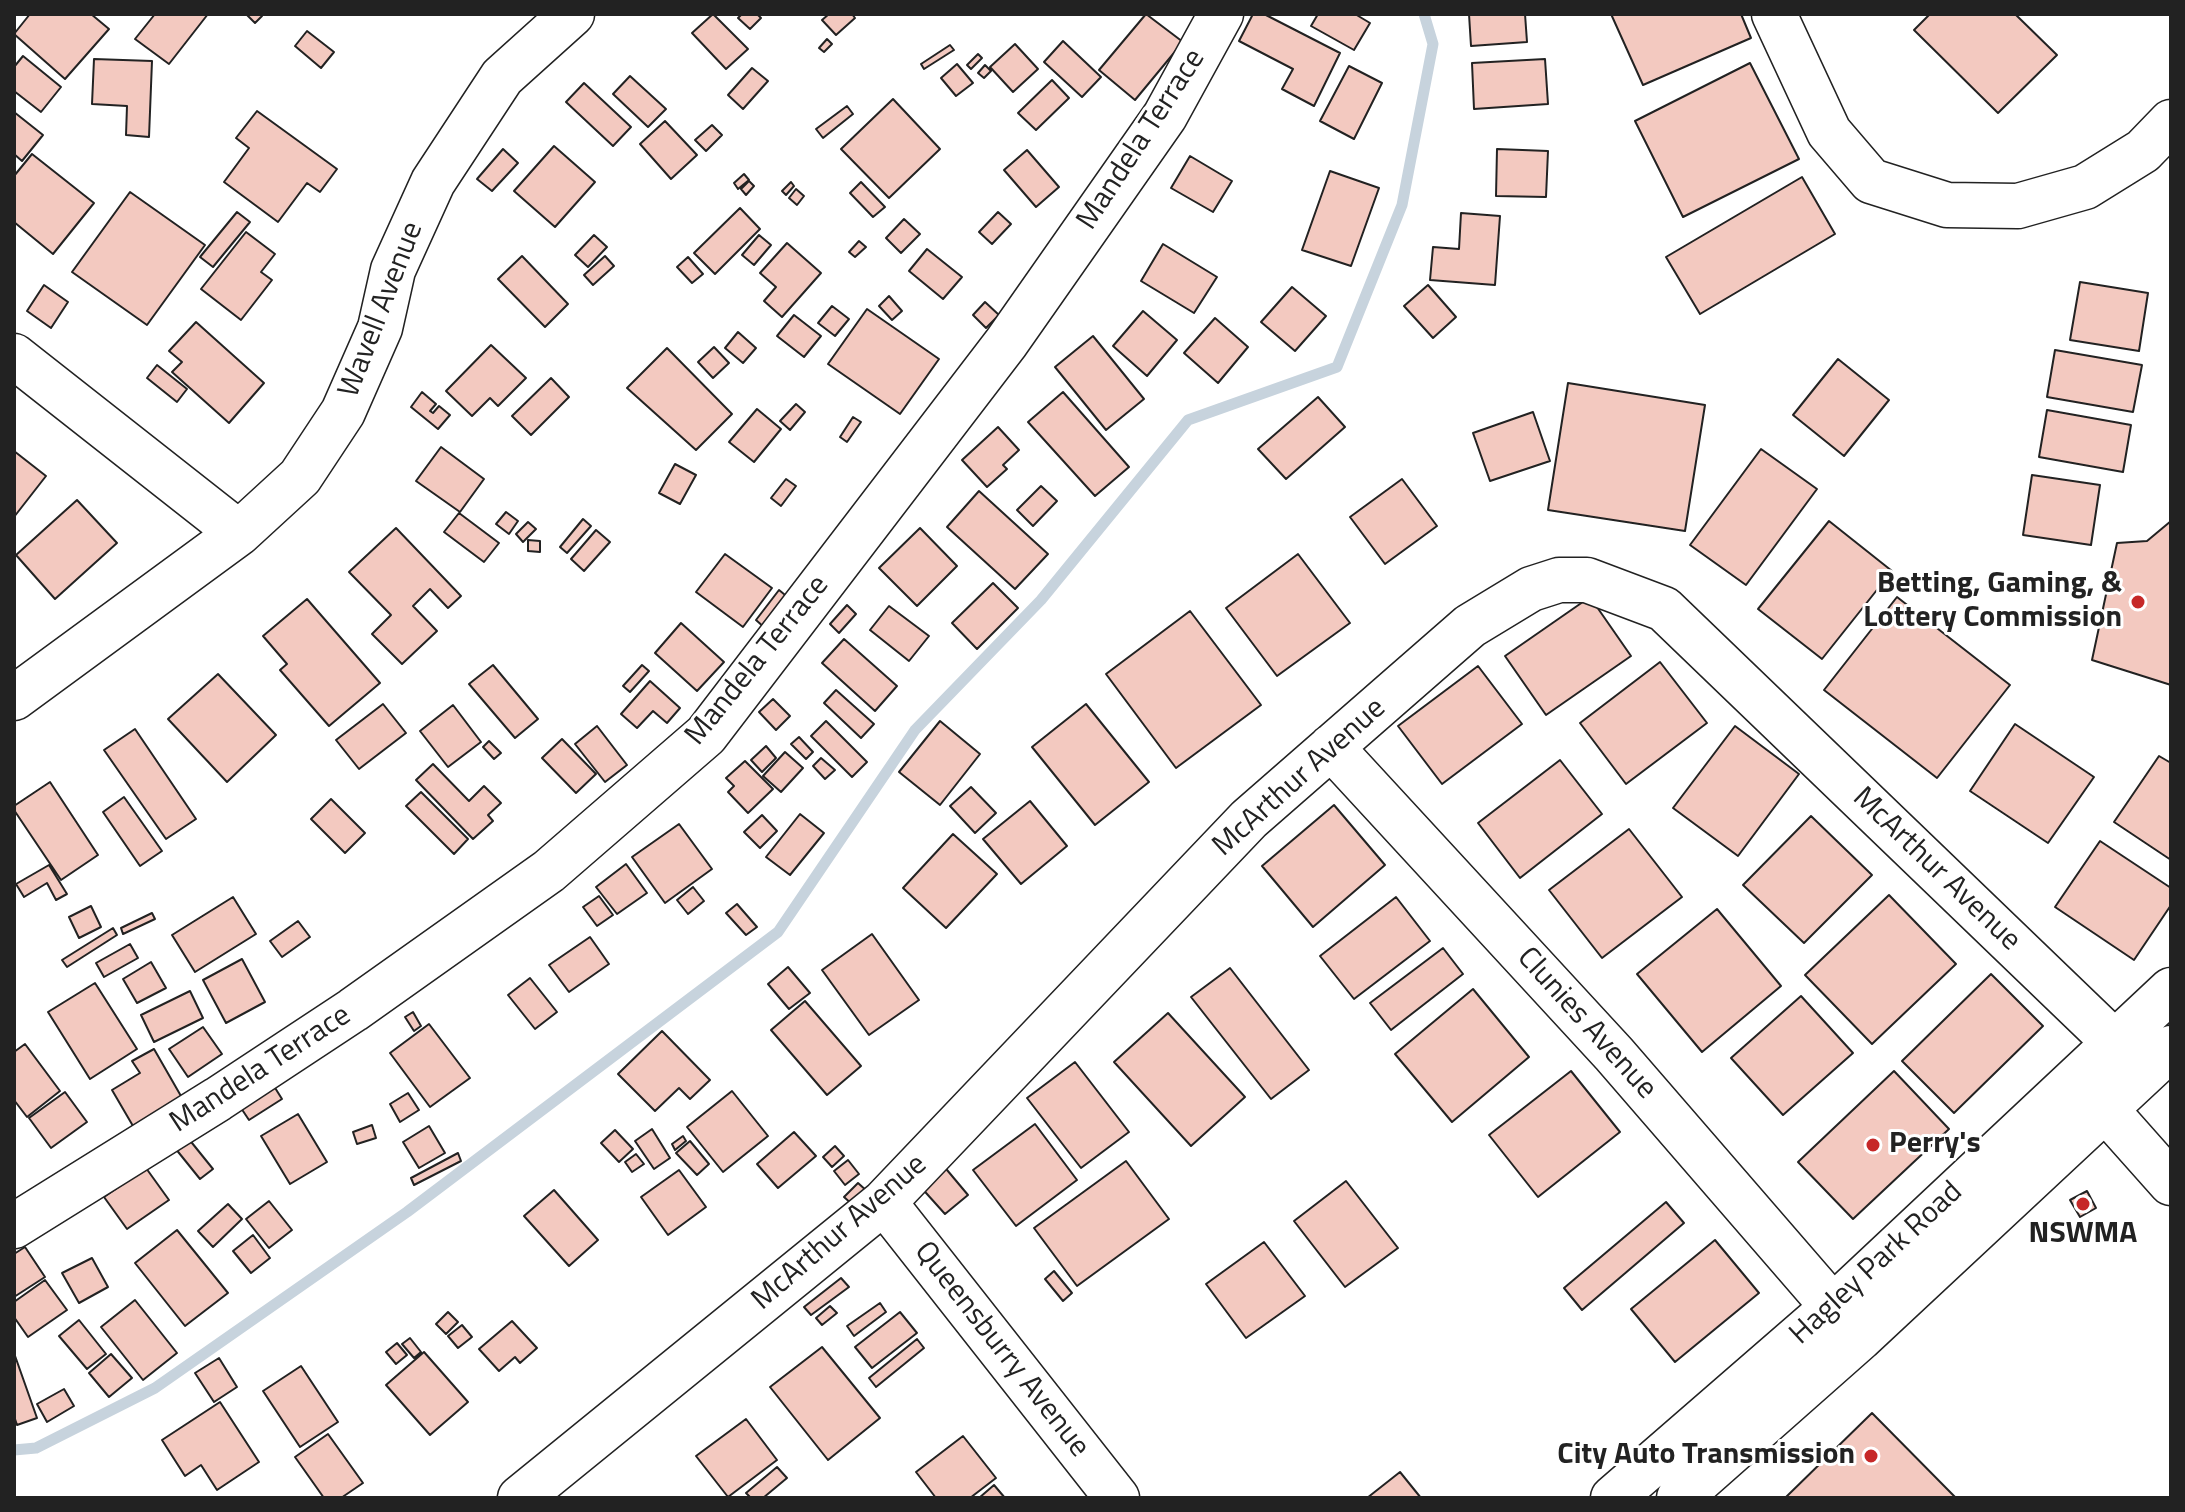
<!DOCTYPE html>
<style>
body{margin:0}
#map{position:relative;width:2185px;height:1512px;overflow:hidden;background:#fff;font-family:"Titillium Web",sans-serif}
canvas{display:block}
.frame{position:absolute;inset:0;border:16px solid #222;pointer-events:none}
</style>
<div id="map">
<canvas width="2185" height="1512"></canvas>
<div class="frame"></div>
</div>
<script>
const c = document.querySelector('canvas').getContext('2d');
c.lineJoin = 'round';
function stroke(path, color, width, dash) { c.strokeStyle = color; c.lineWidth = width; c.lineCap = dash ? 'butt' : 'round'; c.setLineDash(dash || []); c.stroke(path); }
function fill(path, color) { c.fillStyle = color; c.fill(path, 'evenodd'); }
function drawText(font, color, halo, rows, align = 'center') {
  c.font = font + ' "Titillium Web",sans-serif'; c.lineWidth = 6; c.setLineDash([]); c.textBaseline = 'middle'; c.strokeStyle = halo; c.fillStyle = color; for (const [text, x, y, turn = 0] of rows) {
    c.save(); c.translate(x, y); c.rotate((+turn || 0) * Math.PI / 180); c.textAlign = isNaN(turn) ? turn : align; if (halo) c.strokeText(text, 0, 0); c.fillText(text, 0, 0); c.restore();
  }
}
stroke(new Path2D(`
 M14,1450L36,1448L155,1388L407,1212L778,932L915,730L1041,600L1188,420L1337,367L1402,205L1433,44L1424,14`), '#c7d3dd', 11);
const building = new Path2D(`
 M30,14H91L109,29L65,79L14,34Z
 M155,14H208L169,64L135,39Z
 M246,14H260L262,16L255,23Z
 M713,14L748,49L726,69L692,33Z
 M742,14H757L761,18L750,29L738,18Z
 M829,14H852L855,18L836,35L822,20Z
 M1146,14L1183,42L1135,100L1099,70Z
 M1253,14H1264L1340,53L1314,106L1282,89L1293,69L1239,41Z
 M1318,14H1355L1370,23L1354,50L1311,26Z
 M1469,14H1525L1527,42L1471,46Z
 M1611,14H1741L1751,38L1643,85Z
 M1930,14H2015L2057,55L1998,113L1914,30Z
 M307,31L334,52L321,68L295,46Z
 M827,39L832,44L824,52L819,48Z
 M1063,41L1101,77L1082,97L1044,62Z
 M1015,44L1038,69L1013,92L990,67Z
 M950,45L954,50L924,69L921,64Z
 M978,54L982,58L971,69L967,65Z
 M23,56L61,87L41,112L14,91V67Z
 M94,59L152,61L149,137L126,135L127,106L92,104Z
 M1545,59L1548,104L1474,109L1472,63Z
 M1750,63L1799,159L1683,217L1635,121Z
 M957,64L973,83L956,96L941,78Z
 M985,65L991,71L984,78L978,73Z
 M1349,66L1382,83L1354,139L1320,121Z
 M752,68L768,81L743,109L728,95Z
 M630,76L666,109L648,127L613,94Z
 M1052,80L1069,98L1036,130L1018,113Z
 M584,83L631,127L613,146L566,102Z
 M893,99L940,149L889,198L841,149Z
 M847,106L853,114L823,138L816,129Z
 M257,111L337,169L320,192L307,183L278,222L224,182L249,148L236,138Z
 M14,112L43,135L22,161L14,154Z
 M665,121L697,155L671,179L640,144Z
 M712,125L722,135L706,151L695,140Z
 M554,146L595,182L555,227L514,191Z
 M503,149L518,163L492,191L477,179Z
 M1497,149L1548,151L1546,197L1496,196Z
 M1027,150L1059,187L1036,207L1004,170Z
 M32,154L94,203L53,254L14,222V176Z
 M1190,156L1232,181L1213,212L1171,188Z
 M1330,171L1379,188L1351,266L1302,250Z
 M744,174L749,180L738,189L734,183Z
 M1802,177L1835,234L1700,314L1666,257Z
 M749,181L754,186L746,195L741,189Z
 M791,182L794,186L786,195L782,191Z
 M861,182L885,207L873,217L850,193Z
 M796,189L804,196L797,205L789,198Z
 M130,192L205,245L147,325L72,272Z
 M740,208L760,229L715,274L694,253Z
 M237,212L250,222L213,267L200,257Z
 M998,212L1011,224L992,244L979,232Z
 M1461,213L1500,216L1495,285L1430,280L1433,247L1459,249Z
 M904,219L920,234L901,253L886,238Z
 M246,232L275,254L261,272L272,280L241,320L201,289Z
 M594,235L607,247L588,267L575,255Z
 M759,235L771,245L754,265L742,255Z
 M859,241L866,247L855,257L849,252Z
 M787,243L821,273L782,317L764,301L776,287L760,273Z
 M1163,244L1217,277L1194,313L1141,281Z
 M927,249L962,277L943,299L909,271Z
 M522,256L568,304L545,327L498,279Z
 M605,256L614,266L593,285L584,275Z
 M688,257L703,274L692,283L677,267Z
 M2080,282L2148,293L2139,351L2070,340Z
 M44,285L68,302L51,328L27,311Z
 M1428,285L1456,317L1433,338L1404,306Z
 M1292,287L1326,316L1295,351L1261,322Z
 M889,296L902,311L892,320L879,306Z
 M985,302L999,315L986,328L973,315Z
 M832,306L849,319L835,336L818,323Z
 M867,309L939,359L900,414L828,364Z
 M1143,311L1177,340L1147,376L1113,346Z
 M794,315L821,336L804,357L777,336Z
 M1215,318L1248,347L1218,383L1184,353Z
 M196,322L264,383L229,423L172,372L182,362L169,351Z
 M738,332L756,348L743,363L725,348Z
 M1093,336L1144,399L1106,430L1055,367Z
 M491,345L526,378L498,406L490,398L472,416L446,391Z
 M714,347L729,363L713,378L698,362Z
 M667,348L732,414L696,450L627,388Z
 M2055,350L2142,365L2133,412L2047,397Z
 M1838,359L1889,400L1844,456L1793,415Z
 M157,365L187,389L177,402L147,378Z
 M551,378L569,397L531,435L512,416Z
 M1568,383L1705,405L1685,531L1548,510Z
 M422,392L436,404L430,411L433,413L439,406L450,415L438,429L411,407Z
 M1063,392L1129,467L1095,496L1028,422Z
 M1318,397L1345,427L1286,479L1258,449Z
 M796,404L805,412L790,430L780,421Z
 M757,409L781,429L754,462L729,442Z
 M2047,410L2131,425L2123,472L2039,457Z
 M1533,412L1550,461L1490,481L1473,433Z
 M853,417L861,422L847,442L840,437Z
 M998,427L1019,450L1003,465L1007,469L987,487L962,460Z
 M441,447L484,479L460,512L416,481Z
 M1761,449L1817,489L1746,585L1690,545Z
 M14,451L46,476L14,517Z
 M675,464L696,475L680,504L659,493Z
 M2032,475L2100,485L2091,545L2023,535Z
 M786,479L796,486L781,506L771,498Z
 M1402,479L1437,526L1385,564L1350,517Z
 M1041,486L1057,501L1033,526L1017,510Z
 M979,491L1048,554L1015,589L947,527Z
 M77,500L117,543L55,599L16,555Z
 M506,512L518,521L509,534L496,524Z
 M459,513L499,543L484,562L444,532Z
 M583,519L591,526L567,553L560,547Z
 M1829,521L1892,571L1822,659L1758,609Z
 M2171,521V685L2092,660L2117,543L2147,541Z
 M528,522L536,529L523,542L516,534Z
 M396,528L461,596L448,608L430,589L413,606L437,631L402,664L372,634L391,615L349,572Z
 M920,528L957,566L917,606L879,568Z
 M596,530L610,542L584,571L571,559Z
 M528,540L540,541V552L528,551Z
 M725,554L772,588L743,627L696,592Z
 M1298,554L1350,623L1277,676L1226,608Z
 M993,583L1018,608L977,649L952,623Z
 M779,590L790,599L766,629L756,620Z
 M1590,597L1631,656L1546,715L1505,656Z
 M1897,597L2010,685L1937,778L1824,690Z
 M307,599L380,683L329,726L280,670L287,664L263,636Z
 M847,605L856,614L839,633L830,624Z
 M889,606L929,636L909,661L870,630Z
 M1190,611L1261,705L1176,768L1106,674Z
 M681,623L724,662L697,691L655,653Z
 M844,639L897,686L875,711L822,663Z
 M1660,662L1707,723L1626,784L1580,723Z
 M493,665L538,719L515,738L469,684Z
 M642,665L649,671L630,692L623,686Z
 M1478,666L1522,724L1442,784L1398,726Z
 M218,674L276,735L227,782L168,719Z
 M650,681L680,708L667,723L653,711L637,728L621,714Z
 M836,690L874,724L861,738L824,703Z
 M773,699L790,716L776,730L759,712Z
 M383,704L406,733L359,769L336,740Z
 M1086,704L1149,782L1095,825L1032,747Z
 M453,705L481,742L448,767L420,731Z
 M826,721L867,762L852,777L811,736Z
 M940,721L980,754L940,805L899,772Z
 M2015,724L2094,777L2048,843L1970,791Z
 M597,726L627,765L605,782L575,744Z
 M1735,726L1799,774L1738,856L1673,808Z
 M135,729L196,819L166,839L104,750Z
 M799,737L813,752L806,759L791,744Z
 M562,739L596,774L576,793L542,758Z
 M489,741L501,753L494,759L483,747Z
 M766,746L776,758L762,772L751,760Z
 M785,752L803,768L781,792L763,776Z
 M2159,756L2171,763V860L2114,822Z
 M821,758L835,770L825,779L813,766Z
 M1560,760L1602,814L1520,878L1478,823Z
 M745,761L773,789L748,813L728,792L734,786L726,778Z
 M433,764L469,801L484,786L501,803L488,815L493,821L473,839L416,780Z
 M50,782L98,855L61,880L14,810V806Z
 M971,787L996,813L975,833L950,806Z
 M421,792L468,839L454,854L406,806Z
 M124,797L162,851L140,866L103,812Z
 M331,799L365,833L345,853L311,819Z
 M1030,801L1067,846L1021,884L983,839Z
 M1334,805L1385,865L1313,927L1262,866Z
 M800,814L824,833L790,875L766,857Z
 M762,815L777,831L760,848L744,832Z
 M1811,816L1872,875L1804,943L1743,885Z
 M679,824L712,869L665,903L632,857Z
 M1629,829L1682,897L1602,958L1549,890Z
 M953,834L997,874L946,928L903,888Z
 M2100,841L2171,888V905L2134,960L2055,907Z
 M626,864L647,893L617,914L596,887Z
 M49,865L67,894L56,900L47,883L24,897L16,884Z
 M693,887L704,901L688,914L677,900Z
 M1889,895L1956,964L1872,1044L1805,975Z
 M599,896L613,915L597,926L583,907Z
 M233,897L256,934L195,972L172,935Z
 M1396,897L1430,941L1354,999L1320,956Z
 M737,904L757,927L746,935L726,913Z
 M91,906L101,927L79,938L69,917Z
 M1717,909L1781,986L1702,1052L1637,974Z
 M152,913L155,919L123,934L121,928Z
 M298,921L310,937L282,957L270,941Z
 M113,928L117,935L67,967L62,960Z
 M872,934L919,1000L869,1035L822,970Z
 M590,937L609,964L569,992L549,965Z
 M130,944L138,958L104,977L96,963Z
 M1443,948L1463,974L1391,1030L1370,1003Z
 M242,959L265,1002L226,1023L203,980Z
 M151,962L166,988L137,1003L123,979Z
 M788,967L810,993L789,1009L768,984Z
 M1230,968L1309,1070L1271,1099L1191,997Z
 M1991,974L2043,1026L1954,1113L1902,1061Z
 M530,978L557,1012L535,1029L508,995Z
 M95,983L137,1049L90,1079L48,1012Z
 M1473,989L1529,1057L1452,1122L1395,1054Z
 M190,991L203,1018L154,1042L141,1015Z
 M1801,996L1853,1053L1783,1115L1731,1058Z
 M805,1001L861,1066L827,1095L771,1030Z
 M413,1012L421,1026L414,1031L405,1017Z
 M1168,1013L1245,1097L1191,1146L1114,1062Z
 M429,1024L470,1078L430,1107L390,1053Z
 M203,1027L222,1054L188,1077L169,1049Z
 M662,1031L710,1080L690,1099L679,1088L655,1111L618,1074Z
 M25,1044L60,1091L27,1117L14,1100V1052Z
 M154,1049L189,1110L140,1138L112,1090L140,1073L132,1061Z
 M1075,1062L1129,1132L1081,1168L1027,1098Z
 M1571,1071L1620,1132L1538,1197L1489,1135Z
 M1894,1071L1949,1129L1853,1219L1798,1162Z
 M272,1083L282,1099L249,1120L239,1105Z
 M732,1091L768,1136L723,1172L687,1127Z
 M65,1092L87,1122L51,1148L29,1118Z
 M408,1093L419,1110L400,1122L390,1104Z
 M298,1114L327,1162L290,1184L261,1136Z
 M1035,1124L1077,1180L1016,1226L973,1170Z
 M372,1125L376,1138L357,1144L353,1132Z
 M429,1126L445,1153L419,1168L403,1142Z
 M652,1129L670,1158L654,1169L635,1141Z
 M615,1130L633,1149L619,1162L601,1143Z
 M794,1132L816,1156L778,1188L757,1164Z
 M683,1136L686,1141L675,1150L672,1144Z
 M188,1138L213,1169L200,1179L175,1148Z
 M690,1141L709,1164L697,1175L676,1153Z
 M835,1146L844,1156L832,1167L823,1157Z
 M458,1153L461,1161L414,1185L411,1178Z
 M636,1154L644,1164L632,1172L625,1162Z
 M848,1160L859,1174L845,1185L834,1171Z
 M1126,1161L1169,1219L1077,1286L1034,1228Z
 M942,1164L968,1195L945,1214L918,1184Z
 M146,1168L169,1200L127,1229L104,1197Z
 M679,1170L706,1207L668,1235L641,1197Z
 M1346,1181L1398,1248L1345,1287L1294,1221Z
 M858,1183L868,1192L854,1206L844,1197Z
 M554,1190L598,1240L569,1266L524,1216Z
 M2087,1191L2096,1208L2080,1217L2070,1200Z
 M269,1201L292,1230L269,1248L246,1219Z
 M1666,1202L1684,1223L1582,1310L1564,1288Z
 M228,1204L242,1219L213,1247L198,1231Z
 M177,1230L228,1293L185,1326L135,1263Z
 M253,1235L270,1258L251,1273L233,1251Z
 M1715,1240L1759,1293L1675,1362L1631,1309Z
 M1264,1242L1305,1296L1246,1338L1206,1284Z
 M25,1247L45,1277L14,1297V1254Z
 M92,1258L108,1287L79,1303L62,1273Z
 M1054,1271L1072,1293L1063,1301L1045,1279Z
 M841,1278L849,1287L811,1315L804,1307Z
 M45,1280L67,1310L28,1337L14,1317V1302Z
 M135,1300L177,1353L143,1380L101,1327Z
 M880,1303L886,1312L854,1336L847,1326Z
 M830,1306L837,1313L822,1325L816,1318Z
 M448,1312L458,1322L446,1334L436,1324Z
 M900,1312L917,1333L872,1368L855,1347Z
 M79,1320L106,1354L87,1369L59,1336Z
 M512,1321L537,1348L520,1363L515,1357L499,1371L479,1349Z
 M462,1325L472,1337L458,1348L448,1336Z
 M410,1338L421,1352L414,1358L402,1344Z
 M917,1339L924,1348L876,1387L869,1378Z
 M397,1343L407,1355L396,1364L386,1352Z
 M822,1347L880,1418L828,1460L770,1387Z
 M424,1352L468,1402L430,1435L386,1385Z
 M14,1353L37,1418L17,1425L14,1416Z
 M111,1354L132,1378L109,1397L89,1373Z
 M219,1358L237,1387L214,1402L195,1373Z
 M301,1366L338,1422L300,1447L263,1391Z
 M64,1389L74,1406L47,1422L37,1404Z
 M220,1402L259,1462L217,1490L201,1465L185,1476L162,1440Z
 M1872,1413L1956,1498H1785Z
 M746,1419L777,1460L728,1497L696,1456Z
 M328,1434L363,1483L341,1498H324L295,1457Z
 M963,1436L996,1478L970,1498H936L916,1472Z
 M777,1467L787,1478L763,1498H751L746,1493Z
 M1400,1472L1421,1498H1367Z
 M994,1485L1005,1498H979Z`);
fill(building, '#f3c9c0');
stroke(building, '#222', 2);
const minor = new Path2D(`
 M1774,14L1829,132L1871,181L1947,205L2018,206L2085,187L2143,151L2171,122
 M14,356L239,533
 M14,698L239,533L300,477L343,412L380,328L393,270L433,182L502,77L572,14
 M1331,747L1614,1054L1833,1307
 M2106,1110L2171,1183
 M884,1202L1117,1498
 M14,1226L218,1099L353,1010L549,871L706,735L1006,343L1165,116L1221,14
 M520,1498L884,1202L1249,819L1470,626L1531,589L1559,580H1587L1664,609L2114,1042`);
const major = new Path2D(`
 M1613,1498L1833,1307L2171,990
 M1679,1498L1860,1338L2171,1048`);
stroke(minor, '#222', 47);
stroke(major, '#222', 47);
stroke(minor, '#fff', 44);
stroke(major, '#fff', 44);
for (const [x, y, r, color] of [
 [2138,602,8,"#c62828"],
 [1873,1145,8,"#c62828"],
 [2083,1204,8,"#c62828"],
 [1871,1456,8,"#c62828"]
]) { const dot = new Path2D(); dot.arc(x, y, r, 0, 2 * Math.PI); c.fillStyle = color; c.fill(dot); stroke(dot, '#fff', 3); }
drawText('30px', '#222', '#fff', [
 ["Mandela Terrace",1142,140,-57],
 ["Wavell Avenue",382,310,-69],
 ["Mandela Terrace",758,661,-51],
 ["McArthur Avenue",1300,778,-42],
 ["McArthur Avenue",1936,870,44],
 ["Clunies Avenue",1586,1024,48],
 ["Mandela Terrace",261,1070,-33],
 ["McArthur Avenue",840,1233,-41],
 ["Hagley Park Road",1877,1264,-43],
 ["Queensburry Avenue",1001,1350,52]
]);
drawText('bold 30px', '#222', '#fff', [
 ["Betting, Gaming, &",2122,585],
 ["Lottery Commission",2122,619],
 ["Perry's",1889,1145,"left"],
 ["NSWMA",2083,1235,"center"],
 ["City Auto Transmission",1855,1456]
], 'right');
</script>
